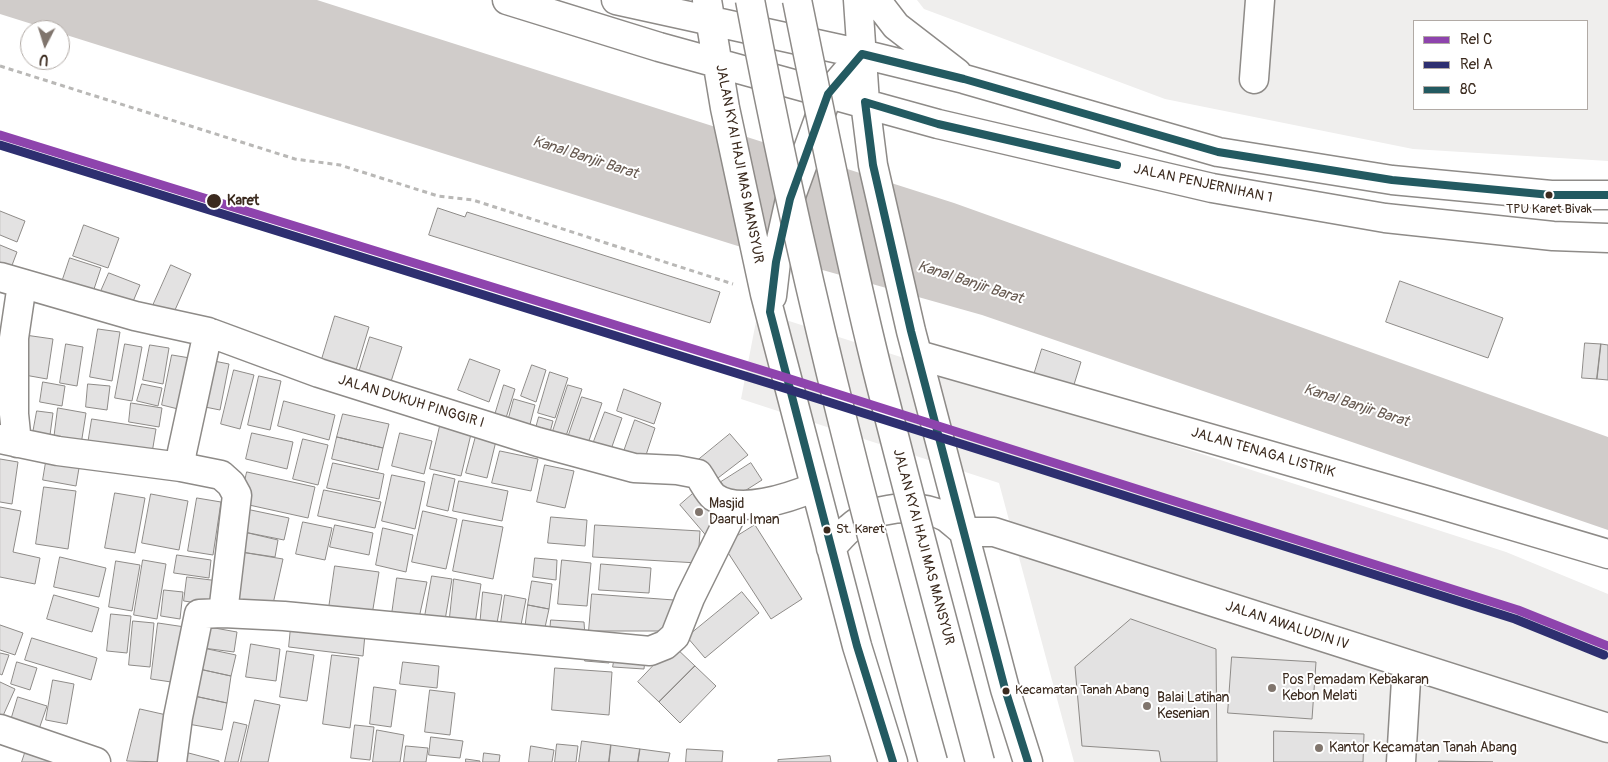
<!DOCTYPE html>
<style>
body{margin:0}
#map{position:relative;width:1608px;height:762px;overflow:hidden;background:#fff;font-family:Pangolin,sans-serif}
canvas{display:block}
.legend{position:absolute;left:1413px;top:20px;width:175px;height:90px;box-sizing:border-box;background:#fff;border:1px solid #b1aaa5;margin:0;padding:6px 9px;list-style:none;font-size:15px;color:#3b2a1e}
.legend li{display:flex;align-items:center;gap:10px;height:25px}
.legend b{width:25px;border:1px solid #b1aaa5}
.north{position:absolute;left:20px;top:20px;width:50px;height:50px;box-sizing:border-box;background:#fff;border:1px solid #b1aaa5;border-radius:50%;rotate:185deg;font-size:14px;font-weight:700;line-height:20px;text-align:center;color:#3b2a1e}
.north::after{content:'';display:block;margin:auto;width:18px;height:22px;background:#80756d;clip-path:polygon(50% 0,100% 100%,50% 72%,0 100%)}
</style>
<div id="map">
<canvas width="1608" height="762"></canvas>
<ul class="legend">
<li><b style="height:6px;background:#8e44ad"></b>Rel C</li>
<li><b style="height:6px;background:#2e2f70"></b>Rel A</li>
<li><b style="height:6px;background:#235a61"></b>8C</li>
</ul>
<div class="north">U</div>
</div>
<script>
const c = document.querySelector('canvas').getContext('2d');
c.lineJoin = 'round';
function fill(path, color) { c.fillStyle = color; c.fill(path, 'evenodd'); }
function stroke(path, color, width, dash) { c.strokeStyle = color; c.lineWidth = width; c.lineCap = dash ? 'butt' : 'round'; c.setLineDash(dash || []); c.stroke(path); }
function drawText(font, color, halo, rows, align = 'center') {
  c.font = font + ' Pangolin,sans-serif'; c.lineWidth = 4; c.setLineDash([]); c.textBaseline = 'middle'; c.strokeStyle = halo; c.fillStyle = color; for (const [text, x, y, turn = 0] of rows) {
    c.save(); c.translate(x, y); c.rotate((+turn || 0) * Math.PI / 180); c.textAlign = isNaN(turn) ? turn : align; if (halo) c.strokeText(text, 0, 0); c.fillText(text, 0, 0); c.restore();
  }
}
fill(new Path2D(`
 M917,0H1608V161L1413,149L1165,99L924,9ZM1414,21H1587V109H1414Z
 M758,311L1506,552L1608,594V762H1074L999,483L741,399Z`), '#efeeed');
fill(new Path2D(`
 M0,0H317L954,203L1608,437V530L982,315L741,247L60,33V30H51L0,14Z`), '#d0ccca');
const building = new Path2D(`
 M438,208L465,217L467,212L720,292L710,323L429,235Z
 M0,211L25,221L17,242L0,235Z
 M84,225L119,238L108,268L73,256Z
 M0,245L17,252L8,276L0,272Z
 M70,258L101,268L93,292L62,282Z
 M171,265L191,274L171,319L151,310Z
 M109,273L140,285L129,311L98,298Z
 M1400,281L1503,318L1488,358L1386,322Z
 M335,316L369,327L353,380L319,369Z
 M98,329L120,332L112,381L90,377Z
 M25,335L53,339L47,379L19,374Z
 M370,337L402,347L388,391L356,382Z
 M1585,343L1601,344L1597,379L1582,378Z
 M66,344L83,347L77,386L60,383Z
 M125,344L142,347L132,401L115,398Z
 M1601,344L1608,345V380L1597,379Z
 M150,345L169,348L163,384L143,380Z
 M1042,349L1081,362L1072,391L1033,378Z
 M172,355L190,358L182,410L162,405Z
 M470,359L500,370L489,402L458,390Z
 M209,360L229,364L220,410L200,406Z
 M532,365L546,370L536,402L521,396Z
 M234,370L254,375L240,429L221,424Z
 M550,372L568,378L555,418L538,413Z
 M259,376L281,381L270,430L248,425Z
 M43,382L65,386L62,406L40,402Z
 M88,384L110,386L107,410L86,407Z
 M142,384L162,388L158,406L137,401Z
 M504,385L515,389L506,418L495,415Z
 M568,385L582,389L566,436L553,431Z
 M624,389L661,403L654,424L617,411Z
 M582,397L602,403L585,452L565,446Z
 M514,399L535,405L528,432L507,425Z
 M284,401L335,415L329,440L278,426Z
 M131,403L162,408L159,427L129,422Z
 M58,408L86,413L80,451L53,447Z
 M37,411L53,413L50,435L33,433Z
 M605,412L622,418L608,458L590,452Z
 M343,414L389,424L383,448L337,437Z
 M539,417L553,421L547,443L533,439Z
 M92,419L156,429L151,459L87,450Z
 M635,420L655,428L643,464L622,457Z
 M440,426L471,434L461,476L430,469Z
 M252,433L293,442L287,469L246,459Z
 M400,433L432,441L424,474L392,466Z
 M730,434L748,455L714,481L697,461Z
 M476,436L496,441L487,478L466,473Z
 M337,437L383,448L378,470L332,459Z
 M303,439L328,445L318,485L293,479Z
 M500,451L538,459L531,491L492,483Z
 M47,456L80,462L76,486L43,480Z
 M0,459L18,462L12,504L0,502Z
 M333,463L384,474L379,499L327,488Z
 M751,463L762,480L732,499L721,482Z
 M545,465L574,471L565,508L537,502Z
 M247,472L315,487L308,518L240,503Z
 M434,474L455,479L448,511L427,506Z
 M392,475L425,482L415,529L382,521Z
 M459,481L508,491L502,521L453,511Z
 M44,487L76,491L68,549L36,544Z
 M324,490L381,502L375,528L318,516Z
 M696,491L719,519L709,539L680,505Z
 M115,493L145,498L135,553L105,548Z
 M151,494L188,501L179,550L142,543Z
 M197,498L221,502L213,555L188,551Z
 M0,507L21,511L13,552L40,558L35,584L0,577Z
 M246,509L289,518L284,540L244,532Z
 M423,511L457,519L446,569L412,562Z
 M551,517L587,520L585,546L548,543Z
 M463,520L503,527L493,579L453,571Z
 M303,522L332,528L325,560L296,554Z
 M335,525L373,533L369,555L330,547Z
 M595,525L700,531L698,563L593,557Z
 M755,525L802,599L771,619L723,545Z
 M383,528L413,535L406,572L376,565Z
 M244,532L278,540L275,557L241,552Z
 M241,552L283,559L273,604L231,608Z
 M177,555L211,560L209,578L174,573Z
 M60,557L106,568L99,597L54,587Z
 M535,558L557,560L556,580L533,577Z
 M143,560L166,564L157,619L134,615Z
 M562,560L591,563L587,606L558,604Z
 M116,561L140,565L132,611L109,607Z
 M601,564L651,568L649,593L599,590Z
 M335,566L379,572L372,615L329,608Z
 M432,576L452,579L444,626L424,622Z
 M187,577L219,581L216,606L184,601Z
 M397,578L427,582L419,618L392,614Z
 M454,579L481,584L474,631L449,626Z
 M532,581L552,584L549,609L528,605Z
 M164,590L183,592L180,619L161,616Z
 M483,592L502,595L497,623L480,626Z
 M742,592L759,613L705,658L687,637Z
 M592,594L674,600L667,631H589Z
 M54,595L99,608L92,632L47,619Z
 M505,595L526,599L521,625L501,623Z
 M528,605L549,609L544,632L525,630Z
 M111,614L131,616L127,653L107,651Z
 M1131,619L1216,649L1217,762H1161L1159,751L1082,746L1075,667Z
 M551,620L584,622L585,636L550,633Z
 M133,621L154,623L150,667L129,665Z
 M158,623L185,627L178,683L151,679Z
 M0,625L23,633L15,655L0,650Z
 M209,627L237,632L234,652L203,648Z
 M291,627L365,634L363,656L289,647Z
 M32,638L97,658L91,680L25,660Z
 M251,644L280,649L276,681L246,677Z
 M673,645L695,666L659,702L638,682Z
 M203,648L236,655L231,676L199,669Z
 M287,651L314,655L307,701L280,697Z
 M585,651L611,655L609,663L585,661Z
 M0,653L9,655L2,675L0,674Z
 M332,655L359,658L350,728L323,724Z
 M615,656L645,659L644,669L613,667Z
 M1232,657L1316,662L1312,719L1228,713Z
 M17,662L37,668L30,690L11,684Z
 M403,662L439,666L437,688L400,684Z
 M695,666L716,686L680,723L659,702Z
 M555,668L612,672L609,715L552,710Z
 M199,669L231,676L227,703L194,696Z
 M53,680L74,684L67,724L46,720Z
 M0,682L15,689L2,718L0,717Z
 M374,687L396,690L391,727L370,724Z
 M430,690L455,693L450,735L425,732Z
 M194,696L227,703L222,730L188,724Z
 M18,697L47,706L37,735L9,727Z
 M255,700L280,705L268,762H241Z
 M140,709L171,716L165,762L127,761Z
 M234,722L247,725L238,762H225Z
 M355,725L374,727L370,760L351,758Z
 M377,730L404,735L400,762H373Z
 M1274,731L1364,734L1363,762H1274Z
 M431,737L463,741L460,758L429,755Z
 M582,741L611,745L609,762H579Z
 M557,744L578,746L576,762H555Z
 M611,745L640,749L638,762H609Z
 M406,746L428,748L426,762H404Z
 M531,746L554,750L552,762H529Z
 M640,749L670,753L668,762H638Z
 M687,749L723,751L722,762H686Z
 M26,750L61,762H22Z
 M181,751L219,761V762H178Z
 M484,753L500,755L499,762H483Z
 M830,756L831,762H778V760Z
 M466,759L480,761V762H466Z
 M1439,761L1493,762H1439Z`);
fill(building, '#e3e2e2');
stroke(building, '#8e8b88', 1);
const minor = new Path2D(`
 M1254,79L1260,0
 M0,277L135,316L208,332L319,373L538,442L634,468L677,470L698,474C703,481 708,492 714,497C739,515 789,498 815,487
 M918,355L1429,501L1608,554
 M0,439L58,451L181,467L221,475L231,484L237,495L223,613L284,616L650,651L665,645L675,636L690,598L736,505
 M17,443L14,414V338L22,284
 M181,467L182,452L208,332
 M964,532H994L1608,728
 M0,729L96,762
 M172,762L178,717L199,614L223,613
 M1401,762L1407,664`);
const major = new Path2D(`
 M507,0L659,47L938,124L1212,188L1385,218L1553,236L1608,238
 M616,0L862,54L964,79L1218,152L1392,180L1551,195H1608
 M707,0L725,108L765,294L857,646L893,762
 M858,0L865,102L873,165L911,331L1005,689L1028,762
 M876,0L896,26L957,73
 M772,296L776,262L790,199L828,94L862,54
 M831,548C837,541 843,534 850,528C874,506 917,502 946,517C952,521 958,527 964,532`);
stroke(minor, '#8e8b88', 31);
stroke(major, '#8e8b88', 31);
stroke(new Path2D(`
 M0,66L295,159L340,165L438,196L473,200L733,284`), '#b9b8b6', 3, [5, 4]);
stroke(minor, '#fff', 28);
stroke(major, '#fff', 28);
const majorBridge = new Path2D(`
 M750,0C798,257 863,510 933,762
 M797,0C822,123 847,247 877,369C910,501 945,631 980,762`);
stroke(majorBridge, '#8e8b88', 31, []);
stroke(majorBridge, '#fff', 28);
stroke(new Path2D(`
 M893,762L857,646L770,312L776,262L790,199L828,94L862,54L964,79L1218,152L1392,180L1551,195H1608
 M1028,762L1005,689L911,331L873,165L865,102L938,124L1117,165`), '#235a61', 8);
stroke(new Path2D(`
 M0,135L787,378L1518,610L1608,646`), '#8e44ad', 9);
stroke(new Path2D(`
 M0,145L784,388L1515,619L1604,655`), '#2e2f70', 9);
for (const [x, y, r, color] of [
 [1549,195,4.5,"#3b2a1e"],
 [214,201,8,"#3b2a1e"],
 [699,512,5,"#80756d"],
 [827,530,4.5,"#3b2a1e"],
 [1272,688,5,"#80756d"],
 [1006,691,4.5,"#3b2a1e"],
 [1147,706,5,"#80756d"],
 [1319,748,5,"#80756d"]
]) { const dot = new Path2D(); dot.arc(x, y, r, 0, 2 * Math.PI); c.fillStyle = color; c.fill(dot); stroke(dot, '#fff', 2); }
drawText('13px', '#3b2a1e', '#fff', [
 ["TPU Karet Bivak",1549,210,"center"],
 ["St. Karet",836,530],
 ["Kecamatan Tanah Abang",1015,691]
], 'left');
drawText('14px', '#3b2a1e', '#fff', [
 ["JALAN KYAI HAJI MAS MANSYUR",739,164,79],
 ["JALAN PENJERNIHAN 1",1203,184,12],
 ["JALAN DUKUH PINGGIR I",411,402,17],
 ["JALAN TENAGA LISTRIK",1263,453,16],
 ["JALAN KYAI HAJI MAS MANSYUR",923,547,75],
 ["JALAN AWALUDIN IV",1287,626,18]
]);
drawText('bold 14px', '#3b2a1e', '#fff', [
 ["Karet",227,201]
], 'left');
drawText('14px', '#3b2a1e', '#fff', [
 ["Masjid",709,504],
 ["Daarul Iman",709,520],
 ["Pos Pemadam Kebakaran",1282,680],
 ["Kebon Melati",1282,696],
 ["Balai Latihan",1157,698],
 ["Kesenian",1157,714],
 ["Kantor Kecamatan Tanah Abang",1329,748]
], 'left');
drawText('italic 15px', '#685b52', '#fff', [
 ["Kanal Banjir Barat",585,158,18],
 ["Kanal Banjir Barat",970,283,18],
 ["Kanal Banjir Barat",1356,406,18]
]);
</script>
